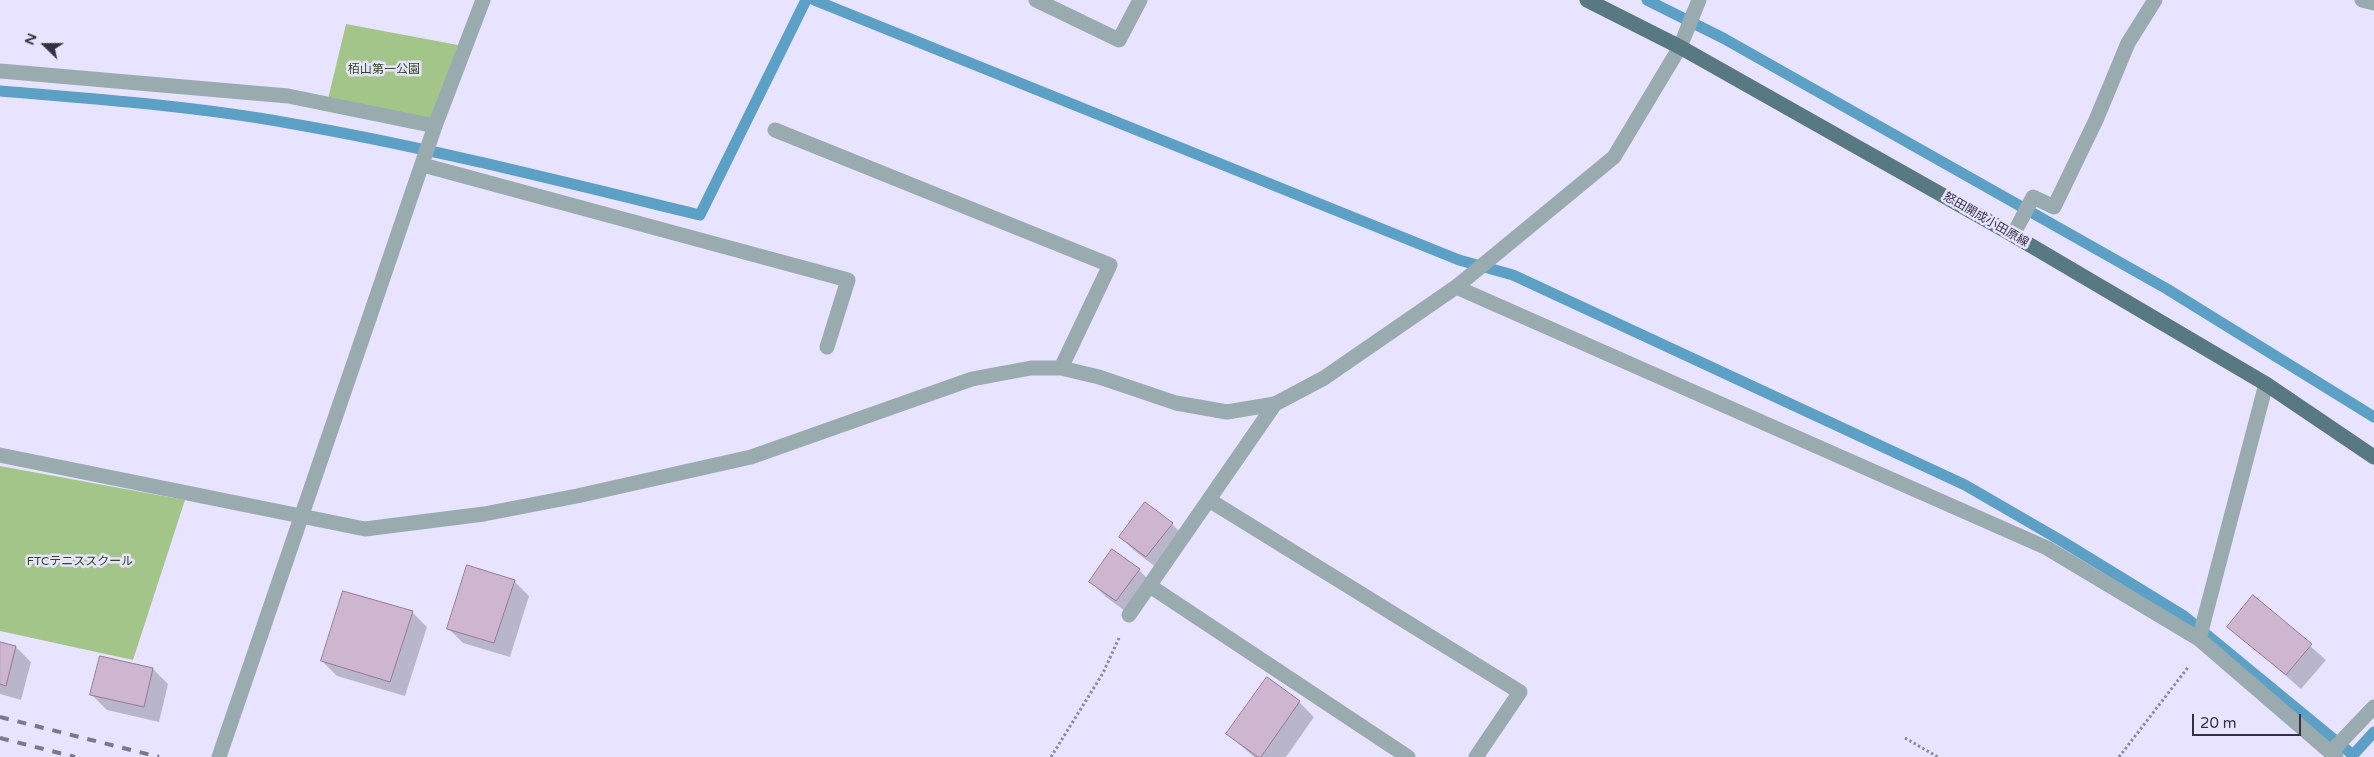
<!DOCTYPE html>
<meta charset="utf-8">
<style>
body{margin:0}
#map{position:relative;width:2374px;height:757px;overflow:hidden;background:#e8e4ff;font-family:"Varela Round",sans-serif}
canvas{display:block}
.north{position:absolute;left:20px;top:20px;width:50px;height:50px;-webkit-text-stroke:4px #e8e4ff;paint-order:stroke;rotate:292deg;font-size:14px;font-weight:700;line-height:20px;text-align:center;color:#33313e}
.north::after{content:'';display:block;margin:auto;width:18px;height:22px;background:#33313e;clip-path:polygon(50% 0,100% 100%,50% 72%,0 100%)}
.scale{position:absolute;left:2192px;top:714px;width:109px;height:22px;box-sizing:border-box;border:2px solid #33313e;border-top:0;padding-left:6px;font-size:15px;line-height:18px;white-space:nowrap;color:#33313e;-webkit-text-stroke:4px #e8e4ff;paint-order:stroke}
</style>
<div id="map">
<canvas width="2374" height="757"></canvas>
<div class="north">N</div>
<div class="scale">20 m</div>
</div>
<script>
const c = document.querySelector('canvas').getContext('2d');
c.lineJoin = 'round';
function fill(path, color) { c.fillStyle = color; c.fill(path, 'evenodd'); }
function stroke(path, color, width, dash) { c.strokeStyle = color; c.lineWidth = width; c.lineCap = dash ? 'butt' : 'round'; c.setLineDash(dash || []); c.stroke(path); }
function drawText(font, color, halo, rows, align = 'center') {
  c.font = font + ' "Varela Round","Noto Sans JP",sans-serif'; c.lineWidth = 5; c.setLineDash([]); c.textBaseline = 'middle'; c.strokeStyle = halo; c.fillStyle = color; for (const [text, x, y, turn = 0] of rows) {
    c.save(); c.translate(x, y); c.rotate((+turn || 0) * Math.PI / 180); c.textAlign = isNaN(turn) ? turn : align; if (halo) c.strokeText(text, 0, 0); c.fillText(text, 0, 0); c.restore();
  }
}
fill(new Path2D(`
 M346,24L458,45L431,118L328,99Z
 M0,466L185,500L133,660L0,631Z`), '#a4c589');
fill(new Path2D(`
 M1172,524L1187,539L1161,571L1136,552L1120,537Z
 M1139,570L1154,585L1132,616L1106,597L1091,582Z
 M514,581L529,596L510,657L463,643L448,628Z
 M2254,597L2326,660L2301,689L2229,626Z
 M412,612L427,627L405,696L337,676L322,661Z
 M0,643L16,647L31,662L21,700L0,694Z
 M153,669L168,684L159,722L107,710L92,695Z
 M1299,702L1314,717L1286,757H1254L1228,734Z`), '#0003');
stroke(new Path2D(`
 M814,0L1459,260L1513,275L1965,485L2060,540L2184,616L2353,755L2374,732
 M1647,0L1723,38L2167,289L2374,417
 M0,91C96,99 193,106 288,123C427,147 564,182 700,215L806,0`), '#5ca1c5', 11);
const building = new Path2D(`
 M1145,502L1173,523L1146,557L1119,537Z
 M1112,549L1140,569L1116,601L1089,582Z
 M467,565L515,580L494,643L447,629Z
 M343,591L413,611L390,682L321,661Z
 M2253,595L2312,644L2286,675L2227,627Z
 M0,642L16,646L6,686L0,684Z
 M100,656L153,668L144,707L90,695Z
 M1267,677L1300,701L1261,757H1258L1226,734Z`);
fill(building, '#cfb6d0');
stroke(building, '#927a92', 1);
stroke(new Path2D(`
 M1905,738L1938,757
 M1051,757L1103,673L1119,638
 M2119,757L2189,666`), '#8d8a9e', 3, [2.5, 2.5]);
stroke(new Path2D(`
 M1036,0L1119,40L1140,0
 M2362,0L2374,3
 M0,71L288,96L435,126
 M775,130L1110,265L1061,368
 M423,165L848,280L827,347
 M2013,235L2033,197L2054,207L2096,120L2128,43L2155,0
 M1456,287L2047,548L2199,639L2336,757
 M0,455L365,529L484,514L577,496L751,457L972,379L1031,368H1061L1099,377L1176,403L1227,412L1275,404L1324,378L1456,287L1614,157L1680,47L1699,0
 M1209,500L1520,692L1476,757
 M1150,586L1408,757
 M1129,615L1275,404
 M2199,639L2266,384
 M2331,752L2374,707
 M219,757L435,126L483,0`), '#9aabb0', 15);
stroke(new Path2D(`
 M1587,0L1680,47L2013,235L2266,384L2374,457`), '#587981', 15);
stroke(new Path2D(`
 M0,717L159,757
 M0,738L75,757`), '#7a788a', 4, [9, 9]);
drawText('12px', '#304a14', '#e8e4ff', [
 ["栢山第一公園",384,70],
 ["FTCテニススクール",80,562]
]);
drawText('12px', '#33313e', '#e8e4ff', [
 ["怒田開成小田原線",1986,220,30]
]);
</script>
